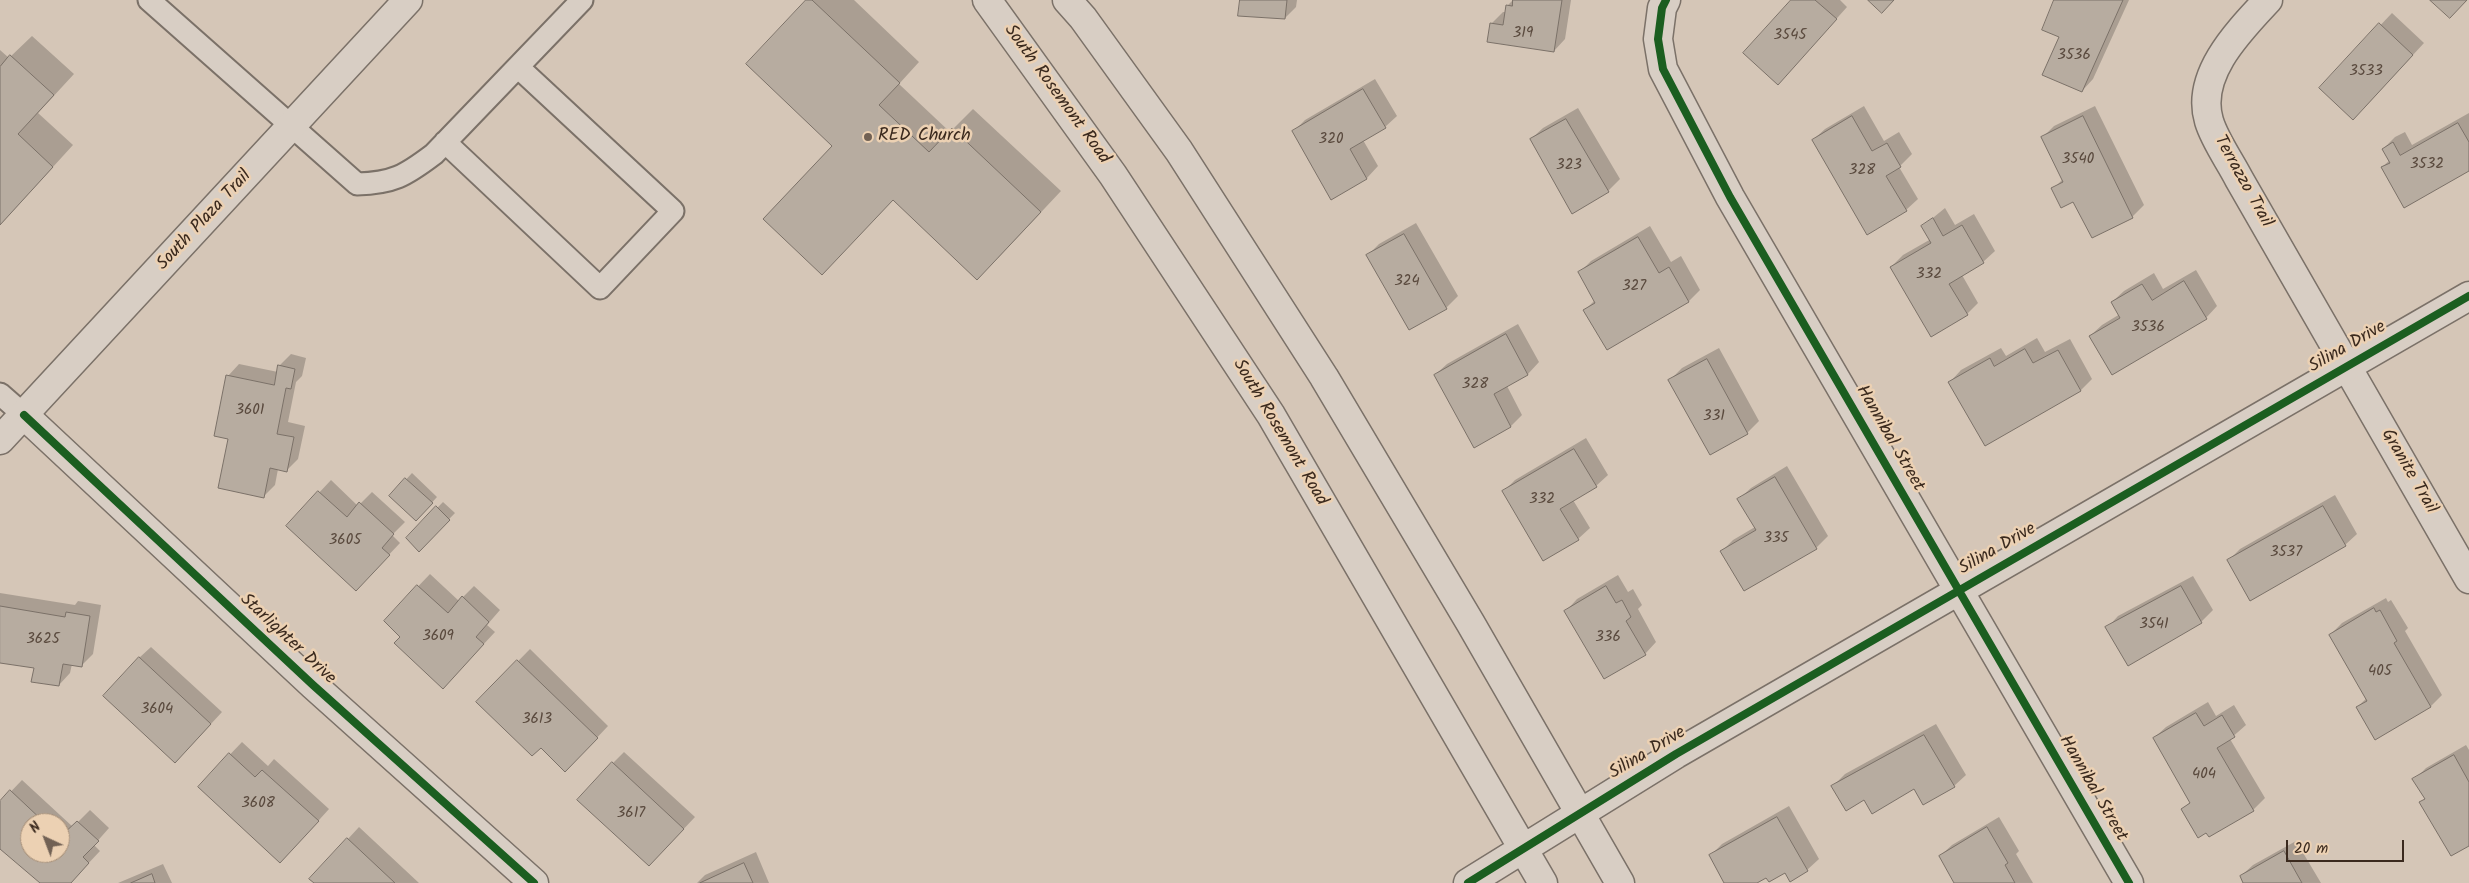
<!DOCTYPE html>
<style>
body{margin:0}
#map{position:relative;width:2469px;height:883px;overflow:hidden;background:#d5c6b7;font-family:Kalam,sans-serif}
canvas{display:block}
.north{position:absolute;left:20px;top:813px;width:50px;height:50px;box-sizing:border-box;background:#ecd1b3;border:1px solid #a58e77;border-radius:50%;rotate:317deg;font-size:14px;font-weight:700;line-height:20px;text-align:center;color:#3b2a1e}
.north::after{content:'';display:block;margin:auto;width:18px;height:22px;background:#716154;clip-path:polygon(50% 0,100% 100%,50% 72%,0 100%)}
.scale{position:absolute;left:2286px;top:840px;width:118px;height:22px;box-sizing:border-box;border:2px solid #3b2a1e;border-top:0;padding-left:6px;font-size:15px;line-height:18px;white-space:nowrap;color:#3b2a1e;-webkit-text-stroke:4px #ecd1b3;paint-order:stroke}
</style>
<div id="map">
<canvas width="2469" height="883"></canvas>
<div class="north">N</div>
<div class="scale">20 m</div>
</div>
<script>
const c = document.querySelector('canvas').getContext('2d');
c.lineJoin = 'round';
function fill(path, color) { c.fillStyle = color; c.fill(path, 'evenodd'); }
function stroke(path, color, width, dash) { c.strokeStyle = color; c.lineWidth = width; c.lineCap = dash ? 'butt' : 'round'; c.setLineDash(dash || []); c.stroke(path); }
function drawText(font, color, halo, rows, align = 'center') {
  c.font = font + ' Kalam,sans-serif'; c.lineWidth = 5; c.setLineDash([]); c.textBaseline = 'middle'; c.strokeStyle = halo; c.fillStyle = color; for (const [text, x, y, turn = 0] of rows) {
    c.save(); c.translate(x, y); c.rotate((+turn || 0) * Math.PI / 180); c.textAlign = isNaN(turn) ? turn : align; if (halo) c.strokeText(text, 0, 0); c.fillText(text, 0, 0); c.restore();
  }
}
fill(new Path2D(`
 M808,0H854L919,62L899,84L950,132L973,109L1061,191L998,258L893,199L834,145Z
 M1241,0H1297L1296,7L1285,18Z
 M1513,0H1571L1565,39L1554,51L1491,24L1503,12H1506L1507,6Z
 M1793,0H1840L1847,7L1789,72Z
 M2055,0H2129L2093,79L2082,91L2061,36Z
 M2392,13L2424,43L2365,107L2321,88Z
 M32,36L74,74L38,113L73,145L0,225V50L9,58Z
 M1375,79L1397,116L1385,127L1363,140L1378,166L1367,178L1331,198L1293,132L1305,120Z
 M1864,106L1884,141L1899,132L1912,154L1899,167L1918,199L1906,210L1813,140L1825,129Z
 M2095,106L2144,205L2132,217L2074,200L2053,189L2063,179L2043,137L2054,126Z
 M1578,108L1620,179L1608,191L1531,139L1543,128Z
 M2469,113V169L2382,167L2390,160L2383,149L2395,137L2405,132L2412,145Z
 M1945,208L1955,225L1974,214L1995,251L1983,262L1962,275L1978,303L1967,314L1891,267L1903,255L1931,239L1923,226Z
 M1416,223L1458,296L1446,308L1368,255L1379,244Z
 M1650,226L1671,262L1681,256L1700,290L1689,301L1607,348L1585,310L1595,300L1579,273L1591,261Z
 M2196,270L2217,306L2206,318L2090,336L2102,325L2120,314L2112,302L2124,291L2154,273L2163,289Z
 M1518,324L1539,362L1528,374L1507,386L1522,415L1511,426L1475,446L1435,375L1447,364Z
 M2037,338L2045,352L2070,339L2092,379L2081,390L1950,382L1961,370L2001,348L2006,356Z
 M1719,348L1759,421L1747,433L1711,453L1670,380L1682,368Z
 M291,354L306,358L302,376L296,382L288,422L305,426L298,459L287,470L278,469L275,485L264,496L230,438L228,376L239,364L278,372L279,366Z
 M1586,438L1608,475L1596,486L1573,500L1590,528L1578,539L1504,491L1515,480Z
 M1787,466L1828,536L1816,548L1722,551L1733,540L1755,527L1739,499L1751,488Z
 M412,473L437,497L416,520L391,496Z
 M331,480L358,506L372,492L405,522L392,535L400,543L367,578L288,526Z
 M2335,495L2357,534L2345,545L2228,561L2240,549Z
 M443,502L455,513L419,550L408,538Z
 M430,574L459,601L474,586L500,610L487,625L495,632L455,675L402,637L385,621Z
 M1618,575L1628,592L1633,589L1642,605L1638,609L1656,642L1645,654L1566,611L1577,599Z
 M2193,576L2213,610L2201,622L2107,628L2118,616Z
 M0,593L75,605L78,601L101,605L93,654L82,665L72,664L70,673L59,685L35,667L0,661Z
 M2386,598L2388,602L2391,600L2408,628L2405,631L2442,695L2431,706L2357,707L2367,698L2330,635L2342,623Z
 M151,647L222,712L187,750L139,658Z
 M530,649L608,726L577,759L478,702Z
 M2208,702L2216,716L2234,705L2246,725L2230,739L2265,798L2253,810L2183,809L2191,801L2154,738L2166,727Z
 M1936,724L1966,775L1954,786H1833L1845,774Z
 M242,742L268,766L274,759L329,809L292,850L199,787Z
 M2466,745L2469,750V845L2421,803L2425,798L2414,780L2426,768Z
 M624,752L695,817L661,853L613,763Z
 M22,780L73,827L90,810L109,828L94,845L100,851L70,883H42L0,847V803ZM30,823H60V853H30Z
 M1789,806L1819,859L1807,870L1786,871L1767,876L1754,883H1726L1710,856L1722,844Z
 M1999,817L2019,851L2016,854L2033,883H1956L1940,856L1952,845Z
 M359,827L419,883H315L311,879Z
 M2296,841L2321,883H2245L2241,876L2253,865Z
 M756,852L769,883H697L705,875Z
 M163,864L172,883H118Z`), '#0003');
const building = new Path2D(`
 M806,0H812L900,83L879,105L929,152L952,128L1041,212L977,280L893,200L822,275L763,219L832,146L746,64Z
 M1240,0H1287L1285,19L1238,16Z
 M1513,0H1562L1554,52L1487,42L1490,23L1503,25L1506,5L1512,6Z
 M1791,0H1815L1837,19L1778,85L1743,53Z
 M1868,0H1894L1882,13Z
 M2054,0H2123L2082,92L2042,75L2059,37L2042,30Z
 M2430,0H2467L2450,18Z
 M2379,23L2413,55L2353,120L2319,88Z
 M10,55L54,95L18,134L53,167L0,225V67Z
 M1363,89L1386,128L1350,149L1367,179L1331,200L1292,131Z
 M1852,116L1872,151L1887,143L1901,167L1886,176L1907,211L1867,235L1812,140Z
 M2083,116L2133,218L2092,238L2073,202L2061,208L2051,188L2063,182L2041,137Z
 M1566,119L1609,192L1572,214L1530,139Z
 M2458,123L2469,142V171L2404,208L2381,167L2390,163L2382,149L2393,142L2400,155Z
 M1933,218L1943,236L1962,225L1984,263L1949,284L1968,315L1931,337L1890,267L1931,243L1921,226Z
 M1404,234L1447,309L1409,330L1366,255Z
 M1638,237L1659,273L1669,267L1689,302L1607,350L1583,310L1595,303L1578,272Z
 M2184,281L2207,319L2112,375L2089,336L2120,318L2111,302L2142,284L2152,300Z
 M1506,334L1528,375L1494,394L1511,427L1474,448L1434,375Z
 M2025,349L2033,363L2058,350L2081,391L1985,446L1948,382L1990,358L1994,366Z
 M1707,359L1748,434L1710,455L1668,380Z
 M278,365L295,369L291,389L286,388L277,434L294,437L287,472L270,468L264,498L218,488L228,439L214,436L226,375L274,385Z
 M1574,449L1597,487L1560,509L1579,540L1543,561L1502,491Z
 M1775,477L1817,549L1744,591L1720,551L1756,530L1737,499Z
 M405,478L433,503L416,521L389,496Z
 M318,491L347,517L359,502L394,534L382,548L390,555L356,591L286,526Z
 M436,506L450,520L419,552L406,538Z
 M2323,506L2346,546L2250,601L2227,560Z
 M417,585L448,613L462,596L489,622L476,637L484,644L443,689L394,643L400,637L384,621Z
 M1606,586L1616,603L1622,600L1631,617L1626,621L1646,655L1604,679L1564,611Z
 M2181,586L2202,623L2128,666L2105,627Z
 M0,606L65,617L66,612L90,616L82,667L63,664L59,686L31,682L34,668L0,663Z
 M2374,608L2376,612L2380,610L2397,641L2394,643L2431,707L2375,740L2356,707L2367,701L2329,635Z
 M139,657L211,724L175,763L103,696Z
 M517,660L598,738L565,772L541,748L532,756L476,702Z
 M2196,713L2204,726L2222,715L2235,737L2217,748L2254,811L2209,837L2206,833L2198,838L2181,809L2190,803L2153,738Z
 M1924,735L1955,787L1923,805L1914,789L1872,814L1864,800L1846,811L1831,786Z
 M229,753L255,777L262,770L319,821L280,863L198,787Z
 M2454,755L2469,782V846L2451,856L2419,802L2425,799L2412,779Z
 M612,762L684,829L649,866L577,800Z
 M10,790L45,823H30V853H60V837L77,821L99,841L83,857L89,863L71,883H40L0,849V801Z
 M1777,817L1808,871L1790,882L1785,873L1769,882L1766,878L1757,883H1724L1709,855Z
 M1987,827L2008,863L2005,865L2015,883H1954L1939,856Z
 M347,838L395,883H314L309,879Z
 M2284,851L2302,883H2243L2240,876Z
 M744,863L753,883H700Z
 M152,874L155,883H131Z`);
fill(building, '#b7aca0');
stroke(building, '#7b7168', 1);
const lane = new Path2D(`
 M149,0L357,184C393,183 405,176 434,154L582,0
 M445,142L600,288L673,211L518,67
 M0,394L24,415`);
const street = new Path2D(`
 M1666,0L1662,8L1658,39L1663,69L1730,197L2129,883
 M2268,0C2239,31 2195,75 2209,121C2215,141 2230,161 2239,179L2469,579
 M24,415L313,685L534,883`);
const secondary = new Path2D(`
 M987,0L1113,175L1271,415L1543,883
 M1067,0L1083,18L1179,151L1324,377L1471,624L1620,883
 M0,440L408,0
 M1468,883L1676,754L2469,296`);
stroke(lane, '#7b7168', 25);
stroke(street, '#7b7168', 31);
stroke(secondary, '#7b7168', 31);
stroke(lane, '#d8cec4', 21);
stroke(street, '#d8cec4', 28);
stroke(secondary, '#d8cec4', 28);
stroke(new Path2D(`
 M1666,0L1662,8L1658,39L1663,69L1730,197L2129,883
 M24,415L313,685L534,883
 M1468,883L1676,754L2469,296`), '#1b5e20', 8);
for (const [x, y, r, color] of [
 [868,137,5,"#716154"]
]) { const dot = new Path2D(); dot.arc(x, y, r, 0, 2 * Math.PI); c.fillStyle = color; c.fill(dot); stroke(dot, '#ecd1b3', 2); }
drawText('15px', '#5a4a3e', null, [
 ["319",1523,34],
 ["3545",1790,36],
 ["3536",2074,56],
 ["3533",2366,72],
 ["320",1331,140],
 ["3540",2078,160],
 ["3532",2427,165],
 ["323",1569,166],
 ["328",1862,171],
 ["332",1929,275],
 ["324",1407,282],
 ["327",1634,287],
 ["3536",2148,328],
 ["328",1475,385],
 ["3601",250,411],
 ["331",1714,417],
 ["332",1542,500],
 ["335",1776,539],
 ["3605",345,541],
 ["3537",2286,553],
 ["3541",2154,625],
 ["3609",438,637],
 ["336",1608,638],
 ["3625",43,640],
 ["405",2380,672],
 ["3604",157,710],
 ["3613",537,720],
 ["404",2204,775],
 ["3608",258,804],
 ["3617",631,814]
]);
drawText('18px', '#3b2a1e', '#ecd1b3', [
 ["South Rosemont Road",1056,95,54],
 ["Terrazzo Trail",2242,182,61],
 ["South Plaza Trail",205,221,-47],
 ["Silina Drive",2348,348,-30],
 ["South Rosemont Road",1279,433,59],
 ["Hannibal Street",1889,439,60],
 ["Granite Trail",2408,472,60],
 ["Silina Drive",1998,550,-30],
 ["Starlighter Drive",287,640,43],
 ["Silina Drive",1648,754,-31],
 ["Hannibal Street",2092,789,60]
]);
drawText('18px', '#3b2a1e', '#ecd1b3', [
 ["RED Church",878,137]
], 'left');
</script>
